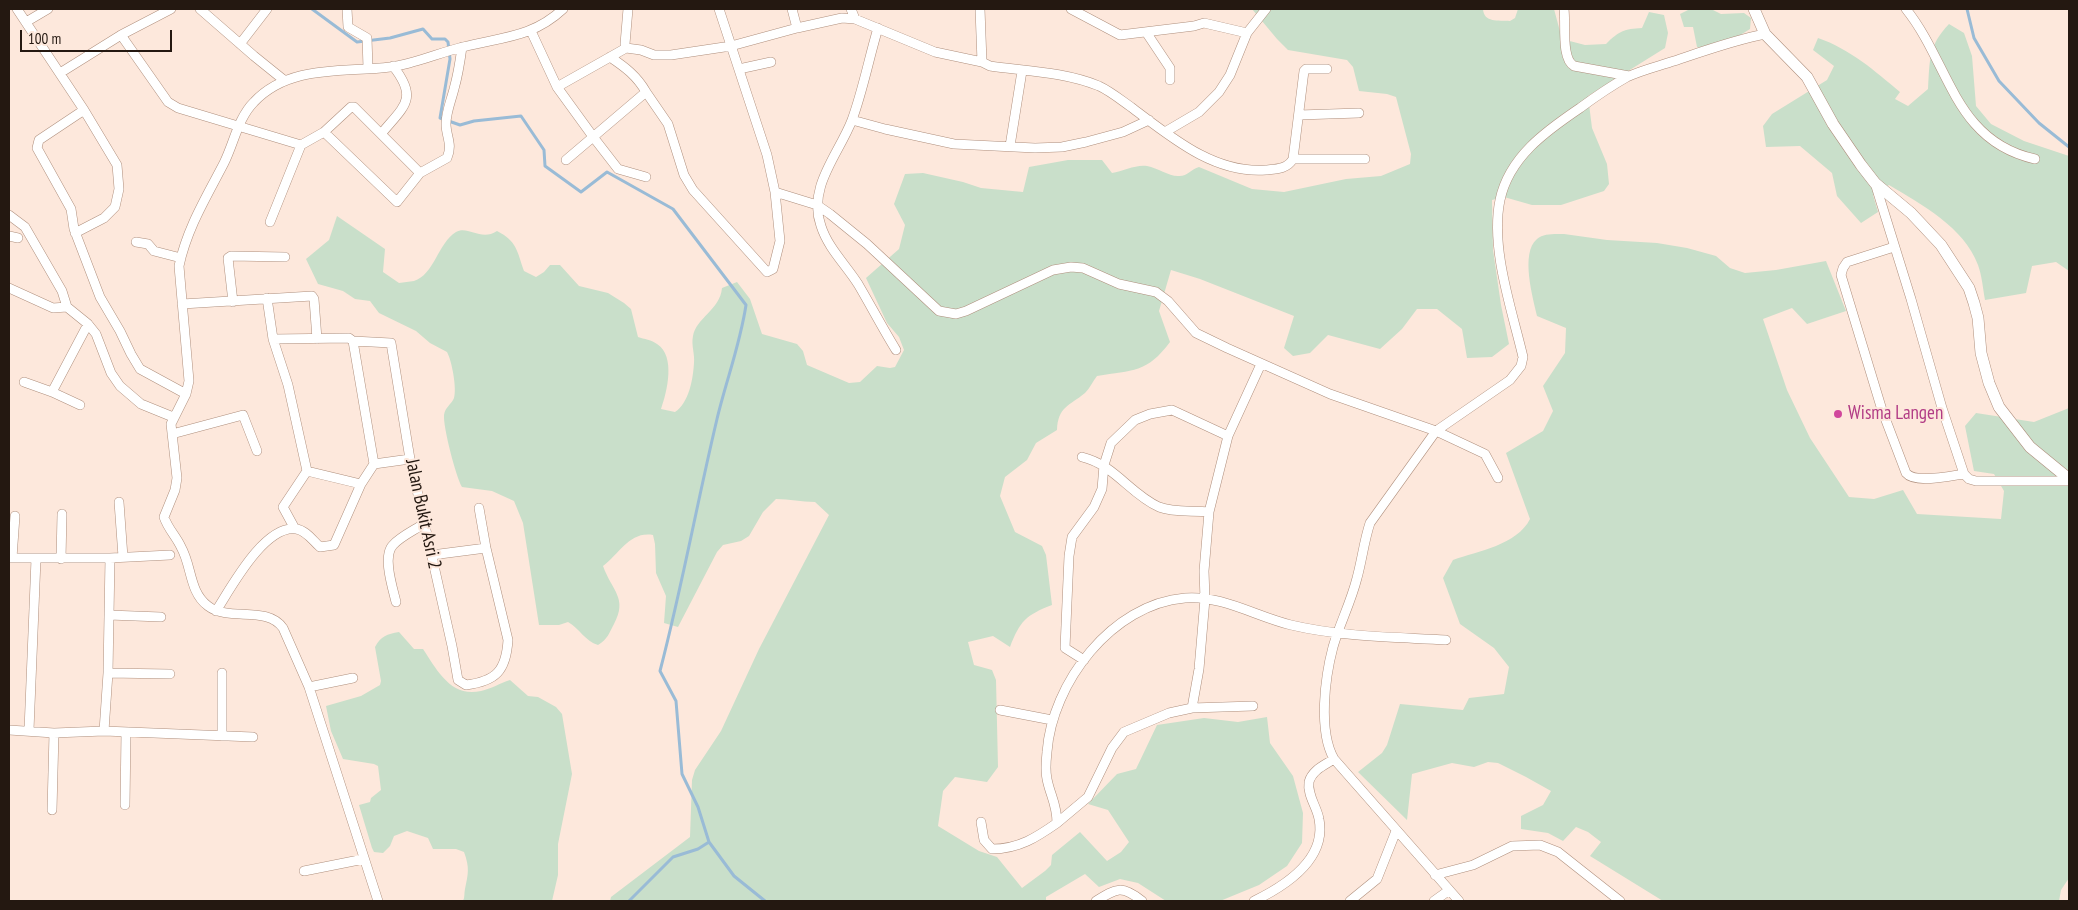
<!DOCTYPE html>
<style>
body{margin:0}
#map{position:relative;width:2078px;height:910px;overflow:hidden;background:#fde8dc;font-family:"PT Sans Narrow",sans-serif}
canvas{display:block}
.frame{position:absolute;inset:0;border:10px solid #241811;pointer-events:none}
.scale{position:absolute;left:20px;top:30px;width:152px;height:22px;box-sizing:border-box;border:2px solid #241811;border-top:0;padding-left:6px;font-size:15px;line-height:18px;white-space:nowrap;color:#241811;-webkit-text-stroke:4px #fde8dc;paint-order:stroke}
</style>
<div id="map">
<canvas width="2078" height="910"></canvas>
<div class="frame"></div>
<div class="scale">100 m</div>
</div>
<script>
const c = document.querySelector('canvas').getContext('2d');
c.lineJoin = 'round';
function fill(path, color) { c.fillStyle = color; c.fill(path, 'evenodd'); }
function stroke(path, color, width, dash) { c.strokeStyle = color; c.lineWidth = width; c.lineCap = dash ? 'butt' : 'round'; c.setLineDash(dash || []); c.stroke(path); }
function drawText(font, color, halo, rows, align = 'center') {
  c.font = font + ' "PT Sans Narrow",sans-serif'; c.lineWidth = 4; c.setLineDash([]); c.textBaseline = 'middle'; c.strokeStyle = halo; c.fillStyle = color; for (const [text, x, y, turn = 0] of rows) {
    c.save(); c.translate(x, y); c.rotate((+turn || 0) * Math.PI / 180); c.textAlign = isNaN(turn) ? turn : align; if (halo) c.strokeText(text, 0, 0); c.fillText(text, 0, 0); c.restore();
  }
}
fill(new Path2D(`
 M1252,9H1483C1484,23 1498,20 1510,21L1515,18L1518,9H1554L1562,39L1585,45L1606,44C1619,31 1624,29 1642,28L1649,12L1664,15L1668,33L1665,48L1588,96L1592,128L1607,164L1609,184L1604,191L1561,205H1532L1504,197L1492,200L1493,250L1501,305L1509,344L1492,357L1467,358L1462,329L1437,309H1417L1402,329L1380,349L1328,335L1310,353L1293,356L1284,348L1294,316L1200,279L1171,270L1159,311L1170,342C1147,373 1133,370 1097,376C1093,381 1090,388 1085,393C1069,406 1058,407 1057,430L1036,443L1027,460L1005,477L1000,496L1015,532L1042,546L1046,555L1052,605C1026,615 1020,621 1010,647L993,636L968,642L974,665L992,670L996,680L998,767L987,782L955,777L943,791L938,826L979,851L997,857L1022,888L1045,871L1051,865L1052,855L1080,832L1107,861L1121,852L1129,842L1108,810L1088,804L1117,774L1136,769L1157,725L1204,718L1238,722L1267,717L1270,743L1293,776L1303,813L1302,843L1287,866L1259,885L1220,901H1166L1138,883L1120,879L1099,887L1085,874L1046,897V901H610L611,897L690,837L692,780L695,770L721,731L759,649L829,515L815,502C801,502 790,499 776,499L763,512L749,536L741,541L723,545L717,552L678,627L664,623L666,596L656,573L655,544L653,535C630,531 620,553 603,566C612,591 628,598 614,624C609,633 608,639 598,645C585,641 580,629 568,622L559,625H539L523,523L514,501L492,491L462,487C456,477 443,427 444,415C445,407 451,405 454,398C457,389 452,361 447,352L430,343L416,331L379,313L370,301L355,299L343,291L318,284L306,259L329,240L337,216L385,249L383,272L399,283C404,282 409,282 414,281C434,275 438,243 456,232C468,225 481,242 497,231C517,241 517,251 524,271L536,277L544,272L550,265H560L579,286L608,293L624,303L631,309L638,337C644,339 652,340 657,344C676,356 667,392 661,409L675,412C689,403 693,379 694,363C695,354 691,345 693,336C696,318 720,310 722,288L737,282L750,299L762,334L797,344L803,351L807,365L849,383L860,382L877,366L890,368L895,367L904,350L899,337L887,323L866,278L899,249L905,225L894,204L905,174L923,173L963,182L981,188L1023,192L1029,167L1068,160H1102L1112,173C1123,171 1137,164 1147,166C1158,168 1168,176 1178,176C1187,177 1191,169 1199,167L1252,189L1284,192L1346,179L1381,176L1410,164L1411,154L1396,97L1387,94L1359,91L1353,67L1347,60L1288,50L1277,39Z
 M1690,9H1711L1721,14L1744,13L1751,18L1750,29L1713,52L1697,47L1693,27H1684L1680,14Z
 M1949,24L1964,33L1972,56L1976,106L1991,124L2024,141L2069,156V271L2056,262L2032,266L2026,293L1985,300C1983,289 1982,276 1978,265C1964,227 1922,205 1889,185L1873,195L1878,212L1861,223L1837,196L1832,173L1800,146L1766,147L1763,126L1772,114L1827,80L1834,66L1813,50L1818,38C1850,49 1875,71 1900,92L1895,99L1908,106L1928,89C1930,60 1928,46 1949,24Z
 M1564,234L1607,240L1657,243L1687,248L1716,256L1730,268L1745,273L1776,270L1826,261L1846,311L1807,324L1792,308L1763,319L1787,390L1810,438L1849,497L1874,499L1903,490L1917,514L2001,519L2004,491L1994,474L1974,471L1965,426L1976,413L2034,422L2069,408V878L2061,890L2059,901H1663L1590,856L1601,842L1588,832L1576,827L1563,841L1548,833L1521,829V816L1543,805L1551,791L1526,777L1498,763L1488,762L1474,767L1452,763L1412,774L1407,820L1358,772L1382,753L1387,745L1400,704L1463,710L1469,698L1504,694L1509,667L1494,648L1460,624L1443,578L1453,560C1478,551 1517,545 1530,519L1506,453L1543,431L1553,411L1543,386L1565,353L1566,328L1537,316C1533,298 1520,253 1537,239C1544,233 1555,234 1564,234Z
 M399,632L414,649H423C437,670 451,698 481,691C491,689 500,683 510,680L528,696L538,697L556,707L562,714L572,774L558,844V875L552,901H463C465,897 464,893 465,889C468,874 470,868 464,852L456,849H433L428,838L407,831L394,836L390,846L383,853L374,852L372,848L359,805L370,802L371,798L381,790L378,766L374,764L343,759L331,731L326,706L361,696L380,685L381,681L375,647C381,636 387,634 399,632Z`), '#c9dfca');
stroke(new Path2D(`
 M312,9L357,42L390,38L423,29L432,39H445L448,42L450,59L440,118L460,125L474,121L521,116L544,150L545,166L581,192L607,172L673,209L746,305C740,345 726,381 717,419C697,503 682,587 660,671L676,701L682,774L698,807L709,842L734,876L765,901
 M1967,9L1974,38L1999,81L2039,123L2069,147
 M629,901L673,857L698,849L709,842`), '#99bbd6', 3);
const minor = new Path2D(`
 M17,9L84,110L117,165L119,189L115,207L104,218L75,233
 M200,9L254,56L285,81
 M347,9L348,27L367,38L368,68
 M628,9L625,44L626,48L641,50L654,55H671L731,46L797,28L842,18L855,19L935,52L982,62L990,66C1026,71 1065,72 1099,86C1110,91 1121,100 1131,107C1171,137 1214,174 1266,170C1277,169 1287,169 1293,159H1365
 M719,9L767,155L775,192L817,205L830,214L867,244L939,311L956,314L966,311L1053,270L1071,267L1083,268L1119,284L1156,292L1168,301L1196,333L1227,348L1330,394L1436,431L1370,523C1364,541 1362,560 1357,578C1351,602 1340,623 1333,647C1325,677 1318,731 1334,759L1459,901
 M792,9L797,28
 M851,9L855,19
 M980,9L982,62
 M1071,9L1120,35L1194,26L1204,23L1247,33
 M1564,9C1566,24 1561,59 1574,66L1629,76
 M1906,9C1950,64 1954,141 2035,159
 M26,22L48,9
 M878,28C869,58 863,90 852,120C839,154 807,187 821,226C828,248 846,265 858,284C871,306 883,329 896,350
 M531,31L557,87L594,138L618,169L646,177
 M1146,32L1170,68V80
 M121,35L168,102L178,108L301,145L270,222
 M240,44L267,9
 M610,57C625,67 637,76 646,92
 M739,69L771,62
 M60,73L121,35L171,9
 M557,87L626,48
 M84,110L39,140L37,148L71,209L74,229L100,297L120,331L131,354L140,369L186,394
 M1299,115L1359,113
 M852,120L885,129L954,144L1035,148L1062,147L1086,142L1123,132L1149,120
 M1165,132L1199,112L1219,92L1230,75L1247,33L1266,9
 M381,134C404,106 419,99 393,66
 M301,145L324,132
 M1010,146L1022,71
 M1293,159L1304,71L1306,69H1327
 M566,160L646,92L668,124L684,175L693,190L767,272L773,269L780,241L775,192
 M420,173L354,107H351L324,132L397,202L420,173L447,158C453,145 446,136 446,124C446,112 451,101 454,89C458,75 460,62 462,47
 M1875,183L1911,299L1942,408L1964,474L1969,479L1976,481H2069
 M9,215L25,227L62,291L67,307L88,324L96,334L111,373L120,386L141,404L173,417
 M9,236L18,238
 M136,242L148,244L154,251L181,258
 M1894,247L1847,262L1843,268L1841,275L1882,410L1906,473C1915,484 1950,476 1964,474
 M9,288L53,308L67,307
 M267,298L273,339L349,338L353,341L374,464
 M233,302L228,258L231,256L285,257
 M182,304L312,296L314,299L317,339
 M273,339L288,385L307,471L283,507L295,529
 M353,341L391,343L410,459L452,646L458,680L466,685C496,681 506,671 508,640L486,548L479,508
 M24,382L52,392L80,405
 M52,392L88,324
 M1436,431L1510,380L1521,366L1523,357C1512,310 1490,248 1500,200C1509,157 1546,131 1580,108C1595,97 1611,86 1627,77C1642,70 1659,66 1674,61C1704,51 1734,40 1765,34
 M1436,431L1485,454L1498,478
 M172,434L243,415L257,451
 M1082,457C1115,465 1130,494 1159,507C1174,513 1193,510 1209,512
 M307,471L361,484
 M119,502L123,557
 M432,555L486,548
 M9,558H110L108,673L104,731
 M12,558L15,516
 M110,558L170,555
 M61,559L62,514
 M396,602C393,589 382,556 393,545C401,536 415,530 425,523
 M216,611C231,588 264,525 296,529C306,530 313,541 320,547L334,545L361,484L374,464L410,459
 M109,615L161,617
 M1084,660L1065,648L1069,556L1072,537L1094,507L1102,489L1104,465L1111,443L1135,420L1150,414L1172,410L1228,436
 M108,673L170,674
 M309,687L353,678
 M1192,708L1253,706
 M1000,710L1052,720
 M9,730L54,733L104,731L253,737
 M29,730L36,559
 M222,736V673
 M125,805L126,732
 M52,810L54,733
 M981,822L984,840L992,849C1019,849 1037,837 1057,823C1057,804 1050,795 1047,779C1045,770 1046,761 1047,752C1052,683 1112,604 1185,598C1222,595 1257,617 1291,625C1342,637 1394,637 1446,640
 M1057,823L1088,797L1112,748L1124,732L1169,713L1192,708L1199,669L1205,599L1204,571L1209,512L1228,436L1261,364
 M304,871L364,859
 M1435,875L1473,865L1512,846L1540,845L1558,852L1620,901
 M378,901L309,687L283,628C267,605 229,622 208,606C189,592 192,566 181,547C176,536 168,529 164,517L175,490L177,478L171,424L186,394L189,381L179,266C187,228 207,196 224,163C234,143 238,118 254,102C290,64 344,73 390,67C414,64 438,53 463,47C501,37 532,38 563,9
 M1096,901C1117,888 1122,885 1142,901
 M1254,901C1285,886 1327,860 1319,819C1317,807 1307,795 1309,782C1312,770 1325,765 1334,759
 M1350,901L1377,879L1396,831
 M1434,901L1448,891`);
const tertiary = new Path2D(`
 M1754,9L1765,34L1807,77L1833,124L1861,165L1875,183L1911,213L1941,245L1969,288L1974,303L1978,318L1981,353L1989,383L1999,407L2030,447L2069,479`);
stroke(minor, '#af8f7d', 10);
stroke(tertiary, '#af8f7d', 12);
stroke(minor, '#fff', 9);
stroke(tertiary, '#fff', 11);
for (const [x, y, r, color] of [
 [1838,414,5,"#d1479c"]
]) { const dot = new Path2D(); dot.arc(x, y, r, 0, 2 * Math.PI); c.fillStyle = color; c.fill(dot); stroke(dot, '#fde8dc', 2); }
drawText('19px', '#b23c85', '#fde8dc', [
 ["Wisma Langen",1848,414]
], 'left');
drawText('19px', '#241811', '#fde8dc', [
 ["Jalan Bukit Asri 2",423,514,78]
]);
</script>
